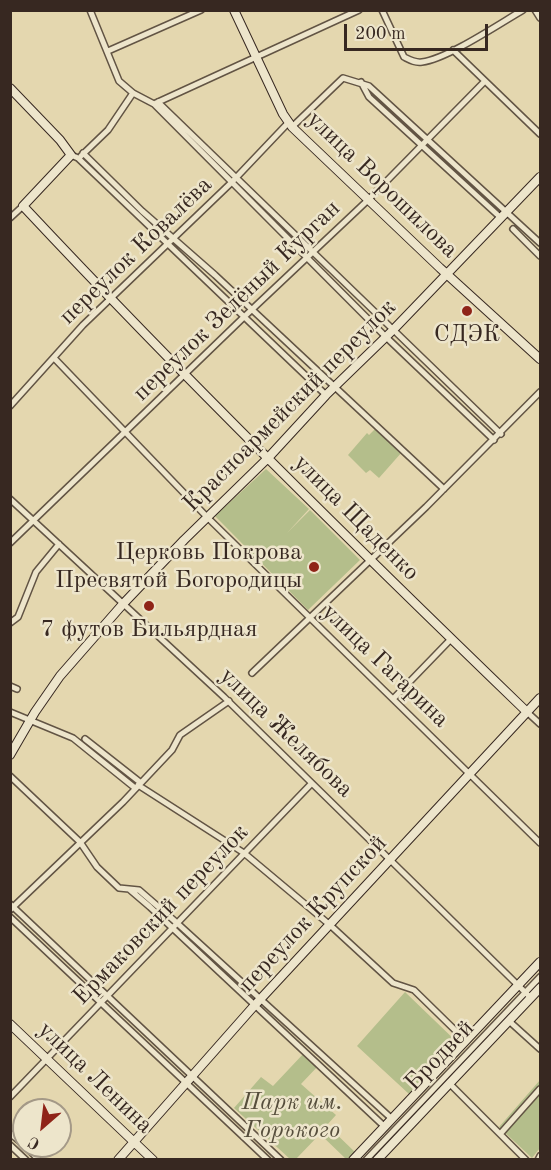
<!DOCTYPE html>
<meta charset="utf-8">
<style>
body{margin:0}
#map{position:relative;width:551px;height:1170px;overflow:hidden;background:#e4d7af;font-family:"Old Standard TT",serif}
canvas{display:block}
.frame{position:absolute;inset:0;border:12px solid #372821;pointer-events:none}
.north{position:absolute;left:12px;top:1098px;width:60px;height:60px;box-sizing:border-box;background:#ede5cb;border:2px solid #a49987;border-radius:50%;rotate:208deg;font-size:16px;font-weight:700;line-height:24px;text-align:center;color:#372821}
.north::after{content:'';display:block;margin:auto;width:21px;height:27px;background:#8f2418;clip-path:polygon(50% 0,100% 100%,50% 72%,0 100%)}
.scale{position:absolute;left:344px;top:24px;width:144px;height:27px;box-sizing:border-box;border:3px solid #372821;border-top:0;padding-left:8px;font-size:18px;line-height:21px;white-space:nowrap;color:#372821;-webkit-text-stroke:4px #ede5cb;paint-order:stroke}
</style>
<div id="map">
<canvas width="551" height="1170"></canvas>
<div class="frame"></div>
<div class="north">С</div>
<div class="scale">200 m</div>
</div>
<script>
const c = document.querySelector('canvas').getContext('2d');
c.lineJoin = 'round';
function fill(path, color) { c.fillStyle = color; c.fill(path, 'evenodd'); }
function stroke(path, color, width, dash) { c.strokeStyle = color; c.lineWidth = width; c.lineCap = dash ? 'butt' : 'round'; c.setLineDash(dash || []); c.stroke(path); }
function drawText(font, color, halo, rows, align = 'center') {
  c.font = font + ' "Old Standard TT",serif'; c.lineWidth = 5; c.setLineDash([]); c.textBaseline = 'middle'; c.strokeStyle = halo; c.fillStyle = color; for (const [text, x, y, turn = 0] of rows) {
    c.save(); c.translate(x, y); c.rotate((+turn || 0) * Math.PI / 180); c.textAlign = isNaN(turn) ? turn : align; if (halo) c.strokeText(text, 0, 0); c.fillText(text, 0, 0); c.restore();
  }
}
fill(new Path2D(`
 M376,428L402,452L379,478L370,470L366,473L348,455L367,433L369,435Z
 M266,469L309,509L287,533L310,510L360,560L308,610L215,516Z
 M405,992L459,1044L409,1094L357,1046Z
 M305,1052L319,1065L301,1084L336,1115L327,1125L357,1154L352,1159H346L320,1134L296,1159H290L234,1108L261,1077L273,1086Z
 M540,1080V1148L532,1158L499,1127Z`), '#b4be8b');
const street = new Path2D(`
 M90,10L119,81L133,93L154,104L386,337L494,440
 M382,10L404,57C410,60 415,63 422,62C447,59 499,24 523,10
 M535,10L540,18
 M453,50L540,134
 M108,51L201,10
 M361,82L369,97L501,218
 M158,102L501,434
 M156,103L359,10
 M292,127L343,78L369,86L540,243
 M83,153L142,211L215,275L444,489
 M71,155L78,158L326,395
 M81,156L108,130L133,93
 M10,218L23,206
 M513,229L540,256
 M55,359L207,517L540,843
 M10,406L83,325L232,182L288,123
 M10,499L224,697L531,998
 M10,543L245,316L368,200L485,81
 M10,623L18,617L36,572L59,544
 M252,673L426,507L540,392
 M10,686L17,689
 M393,699L451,639
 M10,712L73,738L135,788
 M527,712L540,724
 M85,739L141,783
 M10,776L80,842L97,867L119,888L129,889L150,907L385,1127
 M138,785L244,853L330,925L393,983L414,990L460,1035
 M129,889L139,890L177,923L392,1119
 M10,904L281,1160
 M10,910L123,802L172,750L180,735L229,701
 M10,917L268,1160
 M509,1021L540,1049
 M449,1083L526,1160
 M10,1097L311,784
 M10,1133L24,1145
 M501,1133L540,1089
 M10,1145L26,1160
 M25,1146L39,1160
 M366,1160L540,977
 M538,1160L540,1156`);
const secondary = new Path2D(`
 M234,10L283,114L292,127L440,268L540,359
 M10,88L60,140L71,155L23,206C186,380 356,547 527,712
 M10,755L35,712L60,676L123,604L184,540L268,458L326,395L393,330L540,177
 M10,1024L153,1160
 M118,1160L254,1006L540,698
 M353,1160L540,962
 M377,1160L540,988`);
stroke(street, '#625444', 8);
stroke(secondary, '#372821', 10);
stroke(street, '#ede5cb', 5);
stroke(secondary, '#ede5cb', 8);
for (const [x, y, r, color] of [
 [467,311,6,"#8f2418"],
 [314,567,6,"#8f2418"],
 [149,606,6,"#8f2418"]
]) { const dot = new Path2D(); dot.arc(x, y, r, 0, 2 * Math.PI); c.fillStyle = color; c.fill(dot); stroke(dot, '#ede5cb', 2); }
drawText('24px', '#372821', '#ede5cb', [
 ["улица Ворошилова",382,185,44],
 ["переулок Ковалёва",136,251,-44],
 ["переулок Зелёный Курган",237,301,-44],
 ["Красноармейский переулок",290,406,-45],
 ["улица Щаденко",356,518,45],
 ["улица Гагарина",385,666,44],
 ["улица Желябова",286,733,44],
 ["переулок Крупской",313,914,-47],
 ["Ермаковский переулок",161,915,-46],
 ["Бродвей",440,1056,-46],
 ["улица Ленина",95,1078,44]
]);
drawText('24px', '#372821', '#ede5cb', [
 ["СДЭК",467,335],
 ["Церковь Покрова",302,553,"right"],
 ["Пресвятой Богородицы",302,581,"right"],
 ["7 футов Бильярдная",149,630]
]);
drawText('italic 24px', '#564e3c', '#ede5cb', [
 ["Парк им.",292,1103],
 ["Горького",292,1131]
]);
</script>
